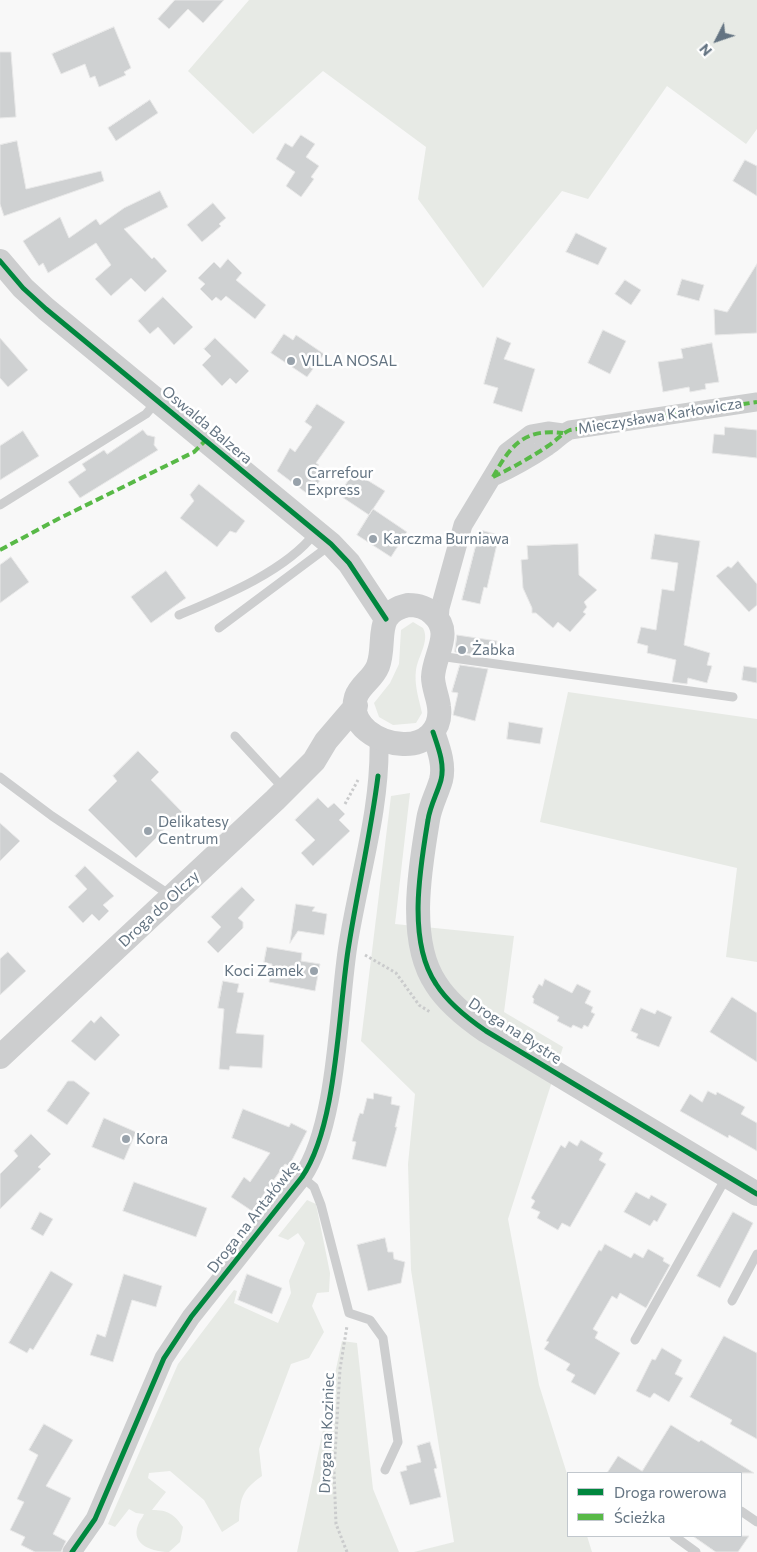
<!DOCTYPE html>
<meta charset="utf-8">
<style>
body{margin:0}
#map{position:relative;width:757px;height:1552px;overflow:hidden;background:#f8f8f8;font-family:Commissioner,sans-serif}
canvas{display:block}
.legend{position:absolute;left:567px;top:1472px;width:175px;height:65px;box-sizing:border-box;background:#fff;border:1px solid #c1c7cd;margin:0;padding:6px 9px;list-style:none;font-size:15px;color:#647482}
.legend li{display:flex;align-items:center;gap:10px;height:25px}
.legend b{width:25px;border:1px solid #c1c7cd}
.north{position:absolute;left:692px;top:15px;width:50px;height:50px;-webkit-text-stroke:4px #fff;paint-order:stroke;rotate:229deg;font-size:14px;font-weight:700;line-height:20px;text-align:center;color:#647482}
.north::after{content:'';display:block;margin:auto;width:18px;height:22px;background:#647482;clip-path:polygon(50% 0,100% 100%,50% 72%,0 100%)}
</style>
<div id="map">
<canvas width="757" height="1552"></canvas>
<ul class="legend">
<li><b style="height:6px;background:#00873e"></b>Droga rowerowa</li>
<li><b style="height:6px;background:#58b947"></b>Ścieżka</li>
</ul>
<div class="north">N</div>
</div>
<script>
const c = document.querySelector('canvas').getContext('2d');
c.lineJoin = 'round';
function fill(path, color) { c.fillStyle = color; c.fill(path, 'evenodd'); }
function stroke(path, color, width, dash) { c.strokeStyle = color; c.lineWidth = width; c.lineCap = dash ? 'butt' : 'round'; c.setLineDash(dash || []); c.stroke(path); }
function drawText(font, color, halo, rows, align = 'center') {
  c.font = font + ' Commissioner,sans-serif'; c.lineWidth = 5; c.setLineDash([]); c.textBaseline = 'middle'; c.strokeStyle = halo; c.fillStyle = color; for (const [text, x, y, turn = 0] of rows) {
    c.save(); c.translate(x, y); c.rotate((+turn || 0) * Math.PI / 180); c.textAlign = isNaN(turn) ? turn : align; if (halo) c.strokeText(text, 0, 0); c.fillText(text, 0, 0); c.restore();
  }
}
fill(new Path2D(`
 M249,0H757V129L746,144L667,86L588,199L562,191L483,288L418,199L426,147L323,71L253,134L188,71Z
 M413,622L423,628C430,641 418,656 416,670C414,685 419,699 422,713L416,723L393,725L379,717L374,703L390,683L399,664L401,630Z
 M568,692L757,719V962L726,957L737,868L540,822Z
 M410,793L395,924L514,936L504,1012L563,1047L508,1219L539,1385L568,1477V1536H587L592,1552H414L454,1542L411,1270L408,1164L415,1094L361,1041L391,796Z
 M307,1200L316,1204L330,1273L329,1292L317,1293L312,1306L324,1332L309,1358L291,1364L259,1449L262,1476C242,1490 240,1498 239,1521L222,1532L204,1500L170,1471L149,1473L148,1478L166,1492L152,1510C168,1510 174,1514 183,1527L180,1542L169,1552C155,1552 130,1546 138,1525C139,1521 143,1517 144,1514L136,1513L129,1509L115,1527L108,1524L178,1364L234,1290L237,1291L234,1303L278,1323L291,1293L289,1281L305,1243L298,1233L288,1240L278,1236Z
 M342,1341L357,1343L373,1489L399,1552H297Z`), '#e7eae5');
const building = new Path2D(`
 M175,0H224L203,23L188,9L169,29L158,19Z
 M114,27L131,68L124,72L126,75L99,87L95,76L90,78L85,64L61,74L52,54Z
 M0,52H11L16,117L0,118Z
 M150,100L158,113L116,141L108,128Z
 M301,135L315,144L306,157L319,166L311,177L314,179L301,197L286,186L295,172L276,159L285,143L292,147Z
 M17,141L26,189L101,171L104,181L4,216L0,204V145Z
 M745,160L757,166V196L733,181Z
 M160,191L168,207L124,229L152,259L154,257L167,271L145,292L131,278L111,296L95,279L111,265L96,243L48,273L43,263L39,266L23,241L60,217L69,238L96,219L100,225L124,208Z
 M213,203L226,218L219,224L221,226L202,242L187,225Z
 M576,233L607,248L598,265L566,252Z
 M228,259L242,273L236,280L266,305L255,319L226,296L221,301L216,297L212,301L200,289L205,284L198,278L214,262L220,268Z
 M757,264V333L715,335L714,309L727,312Z
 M682,279L704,285L699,301L677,295Z
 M625,280L641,290L631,305L615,294Z
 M163,297L193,327L174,345L158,327L150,334L138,321Z
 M603,330L626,341L610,374L588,363Z
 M284,334L293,340L296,335L324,354L307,377L271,353Z
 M497,337L511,343L504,359L535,369L522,412L493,403L498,388L484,384Z
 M0,338L28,370L8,387L0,378Z
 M215,338L249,371L236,384L230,378L222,386L202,365L211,356L204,349Z
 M712,343L719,382L705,384L706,389L690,392L689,387L663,392L658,362L683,358L681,349Z
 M317,404L345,422L316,463L319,465L316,469L324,475L309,495L277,471L290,448L295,452L312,427L305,422Z
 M725,427L757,430V458L712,453L714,434L724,435Z
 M143,430L147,435L155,437L154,445L158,450L80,498L68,482L86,470L82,464L104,450L107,454Z
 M23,431L39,456L0,480V446Z
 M354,472L385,491L369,515L339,495Z
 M199,484L245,521L236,533L230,531L217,547L180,518L194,501L190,495Z
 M373,509L407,532L391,557L357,535Z
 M480,530L499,535L487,588L484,587L480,604L462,600Z
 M655,534L700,541L684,645L710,653L707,665L712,666L707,683L688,678L687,684L672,682L676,660L647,653L648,646L637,643L641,627L656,630L662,589L674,591L678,563L651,559Z
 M578,544L579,575L597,590L584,602L587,607L583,612L586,614L570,632L558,622L553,628L536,613H532V608L523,588L521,560L528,559L527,546Z
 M11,557L29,582L0,603V565Z
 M738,561L757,584V605L749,612L716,576L728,566L731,568Z
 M166,571L186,598L151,623L131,597Z
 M457,635L497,641L494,657L455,652Z
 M460,665L488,669L475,721L453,715L458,693L452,692Z
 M744,666L757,668V683L742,680Z
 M509,722L543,728L540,744L507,739Z
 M138,751L159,772L151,780L182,812L136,858L88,810L117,781L113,776Z
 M318,798L328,808L334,803L345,814L339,820L350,831L313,866L301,853L315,840L295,820Z
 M0,823L20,841L0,861Z
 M85,866L114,896L103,905L109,911L99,921L92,914L83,923L68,907L87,889L75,876Z
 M242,887L255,900L238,918L243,922V928L218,953L207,942L221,927L211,917Z
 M296,904L315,907L312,911L327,914L324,935L298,931L290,943Z
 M267,947L302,953L301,961L320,964L315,991L269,982L272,964L264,963Z
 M8,952L26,971L0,995V959Z
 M545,979L572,993L577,984L591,991L585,1003L593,1007L591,1012L595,1014L588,1027L584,1025L582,1029L573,1025L571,1028L557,1021L559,1017L533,1003L534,999L532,997L539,984L542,986Z
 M223,981L239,984L237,992L244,993L236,1033L264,1035L262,1068L230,1066L229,1070L219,1069L224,1009L218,1008Z
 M732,997L757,1013V1062L710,1032Z
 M641,1008L655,1014L657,1010L672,1017L659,1047L636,1038L638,1034L631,1031Z
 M101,1016L120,1035L95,1061L71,1041L91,1020L94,1023Z
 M68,1081H74L90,1093L67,1125L47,1111Z
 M708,1091L716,1095L717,1092L745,1107L741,1114L757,1123V1151L729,1135L728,1138L680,1111L690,1094L702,1102Z
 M374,1093L392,1097L391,1104L400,1106L395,1127H397L386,1167L352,1159L356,1142L352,1141L358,1118L360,1113L363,1114L367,1098L373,1099Z
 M243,1109L289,1127L291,1123L307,1131L289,1166L285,1164L252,1211L231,1197L244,1177L250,1182L270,1153L232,1138Z
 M104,1118L136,1132L124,1160L92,1147Z
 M31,1134L51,1154L38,1167L41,1169L0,1209V1174L18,1156L14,1151Z
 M581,1140L603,1153L599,1160L606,1164L570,1227L562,1223L558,1230L537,1218L540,1212L531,1208L535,1201L531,1198L561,1145L565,1148L569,1141L577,1146Z
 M134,1182L207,1208L196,1237L123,1211Z
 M636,1192L649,1199L651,1195L667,1204L657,1222L654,1220L650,1226L624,1212Z
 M40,1212L53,1219L43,1236L31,1229Z
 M733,1212L753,1223L720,1288L697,1276Z
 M385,1238L388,1252H393L394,1259L405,1262L401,1283L368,1291L357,1245Z
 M605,1244L631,1258L634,1253L643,1258L648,1249L664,1258L663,1261L670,1265L646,1308L620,1293L617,1299L612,1296L593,1329L598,1332L595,1338L620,1353L595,1395L571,1382L575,1375L566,1370L570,1364L544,1349L549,1342L546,1341L599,1250L601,1251Z
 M51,1271L73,1284L33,1350L30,1348L27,1353L9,1343Z
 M124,1274L162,1286L156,1307L132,1300L113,1362L90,1355L97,1334L105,1337Z
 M247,1274L282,1288L272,1314L238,1300Z
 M724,1336L757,1353V1439L730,1424L732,1420L690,1397Z
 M662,1348L682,1360L675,1374L683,1378L669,1402L654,1393L650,1398L636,1391L652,1359L655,1360Z
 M44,1424L73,1440L46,1486L71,1498L53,1534L66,1541L61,1552H35L21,1545L25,1537L10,1530L24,1502L17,1499L38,1455L29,1450Z
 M671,1425L699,1442L701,1440L754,1473H607L618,1456L642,1471Z
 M430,1442L437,1468L434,1469L441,1497L410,1505L400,1472L407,1470L406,1466L421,1462L417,1446Z
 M693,1536H749L738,1552H716Z`);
fill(building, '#cfd1d2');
stroke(building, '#e8e8e8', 1);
stroke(new Path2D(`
 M345,804L358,780
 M365,955L396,973L419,1005L430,1012
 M347,1552L336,1524L334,1471L340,1369L347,1326`), '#cacbcc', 3, [2.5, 2.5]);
stroke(new Path2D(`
 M0,505L146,414L157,401
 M179,615C222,597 286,571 315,533
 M219,628L329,546
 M439,656L733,697
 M235,736L285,790
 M0,777L52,816L170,895
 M302,1177L314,1187L321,1205L349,1313L370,1320L383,1338L398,1442L385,1470
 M732,1301L757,1254
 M635,1340L727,1176
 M741,1511L757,1522
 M674,1536L696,1552`), '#cdcecf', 9);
stroke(new Path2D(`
 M493,477C512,468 530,458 548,446C556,441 561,434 570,430L757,402
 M439,621L440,608L463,525L507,452L531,434L548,431L563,433
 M72,1552L95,1519L164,1358L191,1317L302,1177C338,1125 338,1008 348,945C359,876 381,809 379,739`), '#cdcecf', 19);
stroke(new Path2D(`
 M0,261L23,288L46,309L331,544L349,563L386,619
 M408,605C418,605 426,607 433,614C454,633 434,654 433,677C433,687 438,697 439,707C442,730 425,745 403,744C380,743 347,726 356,697C360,685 373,679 378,666C387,641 372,613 408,605Z
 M433,732C438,747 445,764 441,780C437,794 430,806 428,820C420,868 407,941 436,984C448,1003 467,1018 486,1031L757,1194
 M0,1057L275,800L314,761L326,741L356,706`), '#cdcecf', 24);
stroke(new Path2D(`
 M493,477C512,468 530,458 548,446C556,441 561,434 570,430L757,402
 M493,477C510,446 524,428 563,433
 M0,550L58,519L194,452L205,441`), '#58b947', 4, [8, 4]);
stroke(new Path2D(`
 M0,261L23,288L46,309L331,544L349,563L386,619
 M433,732C438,747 445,764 441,780C437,794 430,806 428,820C420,868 407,941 436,984C448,1003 467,1018 486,1031L757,1194
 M72,1552L95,1519L164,1358L191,1317L302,1177C338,1125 338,1008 349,944C358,888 371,832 378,776`), '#00873e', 5);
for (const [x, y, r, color] of [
 [291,361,5,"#98a2ab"],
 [297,482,5,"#98a2ab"],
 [373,539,5,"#98a2ab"],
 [462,650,5,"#98a2ab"],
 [148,831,5,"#98a2ab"],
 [314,971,5,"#98a2ab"],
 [126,1139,5,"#98a2ab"]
]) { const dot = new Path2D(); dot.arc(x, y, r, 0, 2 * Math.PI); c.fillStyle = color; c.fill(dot); stroke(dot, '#fff', 2); }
drawText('15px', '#647482', '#fff', [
 ["VILLA NOSAL",301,361],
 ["Carrefour",307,473],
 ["Express",307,490],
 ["Karczma Burniawa",383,539],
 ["Żabka",472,650],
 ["Delikatesy",158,822],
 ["Centrum",158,839],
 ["Koci Zamek",304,971,"right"],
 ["Kora",136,1139]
], 'left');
drawText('15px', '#647482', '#fff', [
 ["Mieczysława Karłowicza",660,416,-9],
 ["Oswalda Balzera",207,425,40],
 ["Droga do Olczy",159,909,-43],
 ["Droga na Bystre",515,1031,33],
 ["Droga na Antałówkę",253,1217,-52],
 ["Droga na Koziniec",327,1433,-88]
]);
</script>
